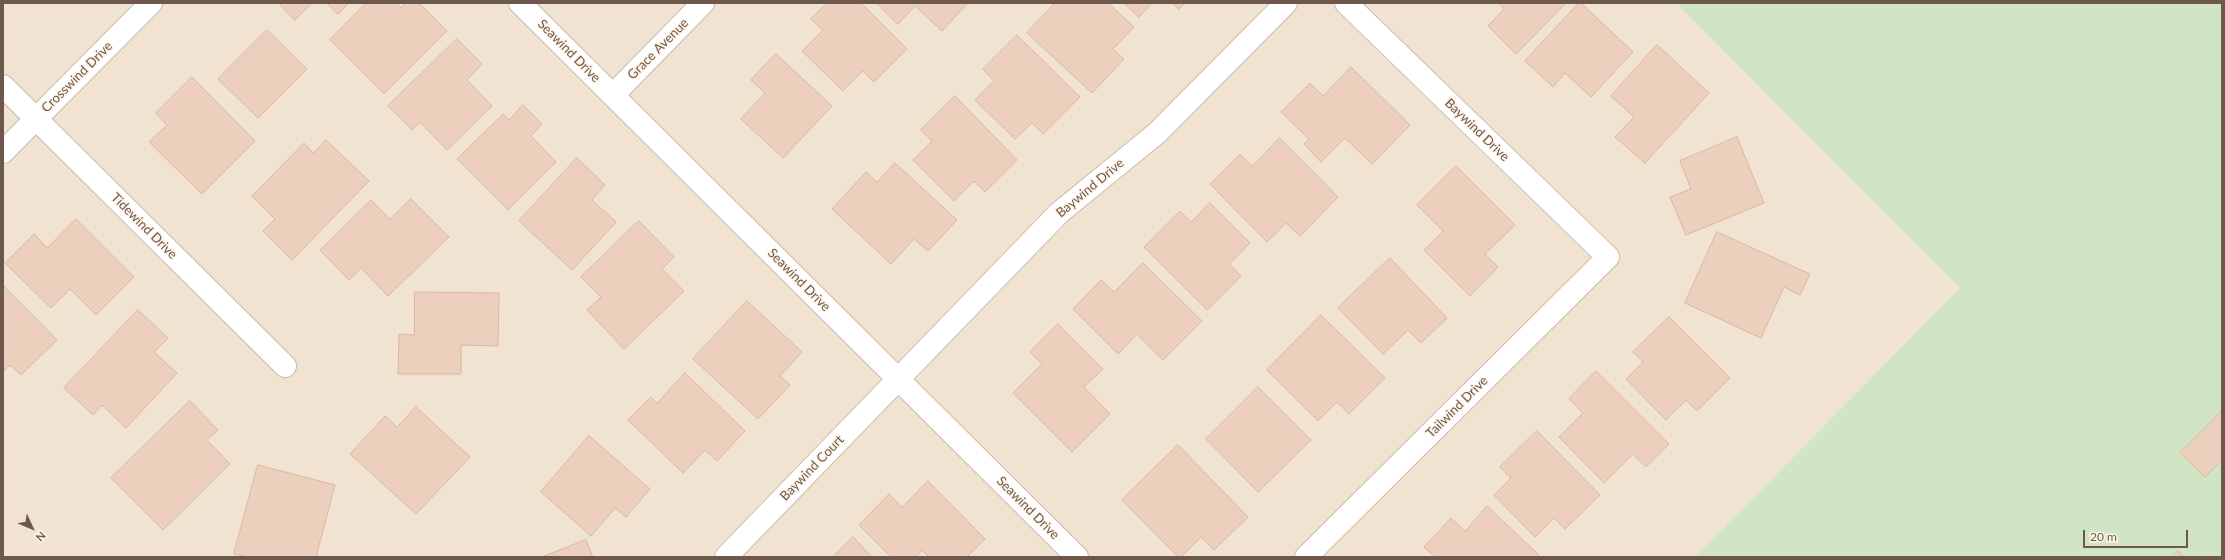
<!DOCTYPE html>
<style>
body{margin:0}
#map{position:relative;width:2225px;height:560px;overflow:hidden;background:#f9f1e2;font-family:Lato,sans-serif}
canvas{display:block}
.frame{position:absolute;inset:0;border:4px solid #6e584c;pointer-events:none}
.north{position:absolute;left:12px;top:508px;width:40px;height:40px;-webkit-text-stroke:3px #fdf5e8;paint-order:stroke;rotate:134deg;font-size:11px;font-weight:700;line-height:16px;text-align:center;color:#6e584c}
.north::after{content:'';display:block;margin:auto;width:14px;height:18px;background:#6e584c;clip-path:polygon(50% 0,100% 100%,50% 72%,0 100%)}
.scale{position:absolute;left:2083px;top:530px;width:105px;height:18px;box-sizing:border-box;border:2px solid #6e584c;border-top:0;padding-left:5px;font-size:12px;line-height:14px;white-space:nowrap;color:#6e584c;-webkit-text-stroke:3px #fdf5e8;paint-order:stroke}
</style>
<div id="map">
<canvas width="2225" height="560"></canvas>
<div class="frame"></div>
<div class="north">N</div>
<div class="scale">20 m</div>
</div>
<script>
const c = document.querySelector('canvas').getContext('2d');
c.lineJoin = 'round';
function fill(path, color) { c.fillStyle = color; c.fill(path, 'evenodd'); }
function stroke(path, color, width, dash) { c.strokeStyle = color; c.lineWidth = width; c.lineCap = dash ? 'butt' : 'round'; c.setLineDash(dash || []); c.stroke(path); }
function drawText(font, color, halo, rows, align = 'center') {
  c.font = font + ' Lato,sans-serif'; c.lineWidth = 3; c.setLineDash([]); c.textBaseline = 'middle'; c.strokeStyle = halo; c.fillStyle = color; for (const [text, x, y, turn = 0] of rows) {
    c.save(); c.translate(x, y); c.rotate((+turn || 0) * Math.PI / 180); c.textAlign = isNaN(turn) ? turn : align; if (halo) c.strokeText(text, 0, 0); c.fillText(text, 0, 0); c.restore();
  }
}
fill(new Path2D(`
 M3,3H1676L1961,288L1695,557H3Z`), '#f0e3d2');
fill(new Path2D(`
 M1676,3H2222V557H1695L1960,288Z`), '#d0e5c3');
const building = new Path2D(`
 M279,3H312L295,20Z
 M327,3H349L338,14Z
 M366,3H396L401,8L405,3H419L447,31L384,94L330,40Z
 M828,3H861L907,49L874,82L863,71L843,91L802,51L823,30L811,19Z
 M877,3H968L942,31L915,6L898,24Z
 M1055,3H1108L1134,27L1113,49L1124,59L1092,93L1027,33Z
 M1124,3H1152L1139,17Z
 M1173,3H1185L1179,9Z
 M1499,3H1566L1516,54L1488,26L1504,9Z
 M1579,3H1581L1633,52L1591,97L1565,73L1553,87L1525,61Z
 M267,30L307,69L258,118L218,79Z
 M1017,35L1080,97L1043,134L1032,123L1015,139L975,100L994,81L983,69Z
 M457,39L482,64L467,80L492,106L447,150L420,122L412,130L388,106Z
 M1657,45L1709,93L1645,163L1615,137L1634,117L1611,96Z
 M776,54L832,106L783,158L741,119L765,93L751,80Z
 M1351,67L1410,125L1372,164L1345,138L1321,162L1304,144L1309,139L1281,112L1310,83L1323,96Z
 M192,77L255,141L202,194L149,142L167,125L156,113Z
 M955,96L1017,160L985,192L974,181L954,201L913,160L932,141L921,130Z
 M523,105L542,124L531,136L556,162L508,210L457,159L503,114L509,120Z
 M1737,137L1764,203L1686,235L1670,197L1691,189L1680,161Z
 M1280,138L1338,197L1300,236L1286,223L1267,242L1210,184L1240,154L1252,166Z
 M326,140L369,181L292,260L263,231L275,219L252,196L304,143L313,153Z
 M577,158L605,185L592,200L616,222L572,270L519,221Z
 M895,163L957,220L928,251L914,239L891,264L832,209L866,172L877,182Z
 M1456,166L1515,225L1485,254L1498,267L1470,296L1424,250L1443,231L1417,205Z
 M411,199L449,237L388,296L361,268L349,280L320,250L371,200L390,219Z
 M1210,203L1250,243L1229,264L1241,276L1207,310L1144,247L1180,211L1191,222Z
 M76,219L134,277L96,315L70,289L51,308L5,263L34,234L47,248Z
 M639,221L674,257L662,269L684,291L624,349L587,310L601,297L581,277Z
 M1717,232L1810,274L1800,295L1784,287L1761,338L1685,303Z
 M1390,258L1447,318L1421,343L1408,330L1383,354L1338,308Z
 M1143,263L1202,321L1163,360L1137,334L1118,354L1073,309L1101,280L1114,292Z
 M3,285L57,340L21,375L10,365L3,372Z
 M415,292L499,293L498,346L461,345V374H398L399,334L414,335Z
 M747,301L802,352L780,376L790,385L758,419L693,359Z
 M138,310L168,338L154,352L177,373L126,428L102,405L93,415L64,388Z
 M1321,315L1385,378L1349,414L1337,402L1318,421L1267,370Z
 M1669,317L1730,378L1697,411L1686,400L1666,420L1626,379L1643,362L1633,352Z
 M1058,324L1103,369L1084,387L1110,414L1072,452L1013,393L1042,364L1030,352Z
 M1596,371L1669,444L1646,467L1633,454L1604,483L1559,437L1583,413L1569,399Z
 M685,373L745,431L717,461L705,450L683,473L628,420L651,397L657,403Z
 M1258,387L1311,440L1258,492L1206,439Z
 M190,401L218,430L207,440L230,464L163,530L111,478Z
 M416,407L470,457L416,514L350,454L385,416L397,427Z
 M2222,411V460L2205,477L2180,453Z
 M1537,431L1600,495L1565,529L1554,518L1535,537L1494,495L1511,478L1500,467Z
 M589,436L650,489L626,517L615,508L591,536L541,492Z
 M1178,445L1248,517L1214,550L1201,537L1181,557H1178L1122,500Z
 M258,465L335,485L316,557H247L234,554Z
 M928,481L985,539L967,557H929L922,550L916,557H891L859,525L889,494L902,507Z
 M1487,506L1539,555L1537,557H1435L1424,547L1451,518L1465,531Z
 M853,537L872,557H833Z
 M586,540L593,557H542Z
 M2178,551L2184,557H2172Z`);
fill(building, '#ecd0bd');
stroke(building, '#ddb79f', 1);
const minor = new Path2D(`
 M520,3L1077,557
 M3,86L285,366
 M613,95L703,3
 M3,152L151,3
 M726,557L1059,213L1157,133L1286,3
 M1306,557L1608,257L1346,3`);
stroke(minor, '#cbbbad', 24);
stroke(minor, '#fff', 22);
drawText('13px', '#6e584c', '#fdf5e8', [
 ["Grace Avenue",658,49,-45],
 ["Seawind Drive",569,51,45],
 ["Crosswind Drive",77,77,-45],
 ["Baywind Drive",1477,130,44],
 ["Baywind Drive",1090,188,-40],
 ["Tidewind Drive",144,226,45],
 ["Seawind Drive",799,280,45],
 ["Tailwind Drive",1457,407,-45],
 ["Baywind Court",812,468,-46],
 ["Seawind Drive",1028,508,45]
]);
</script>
